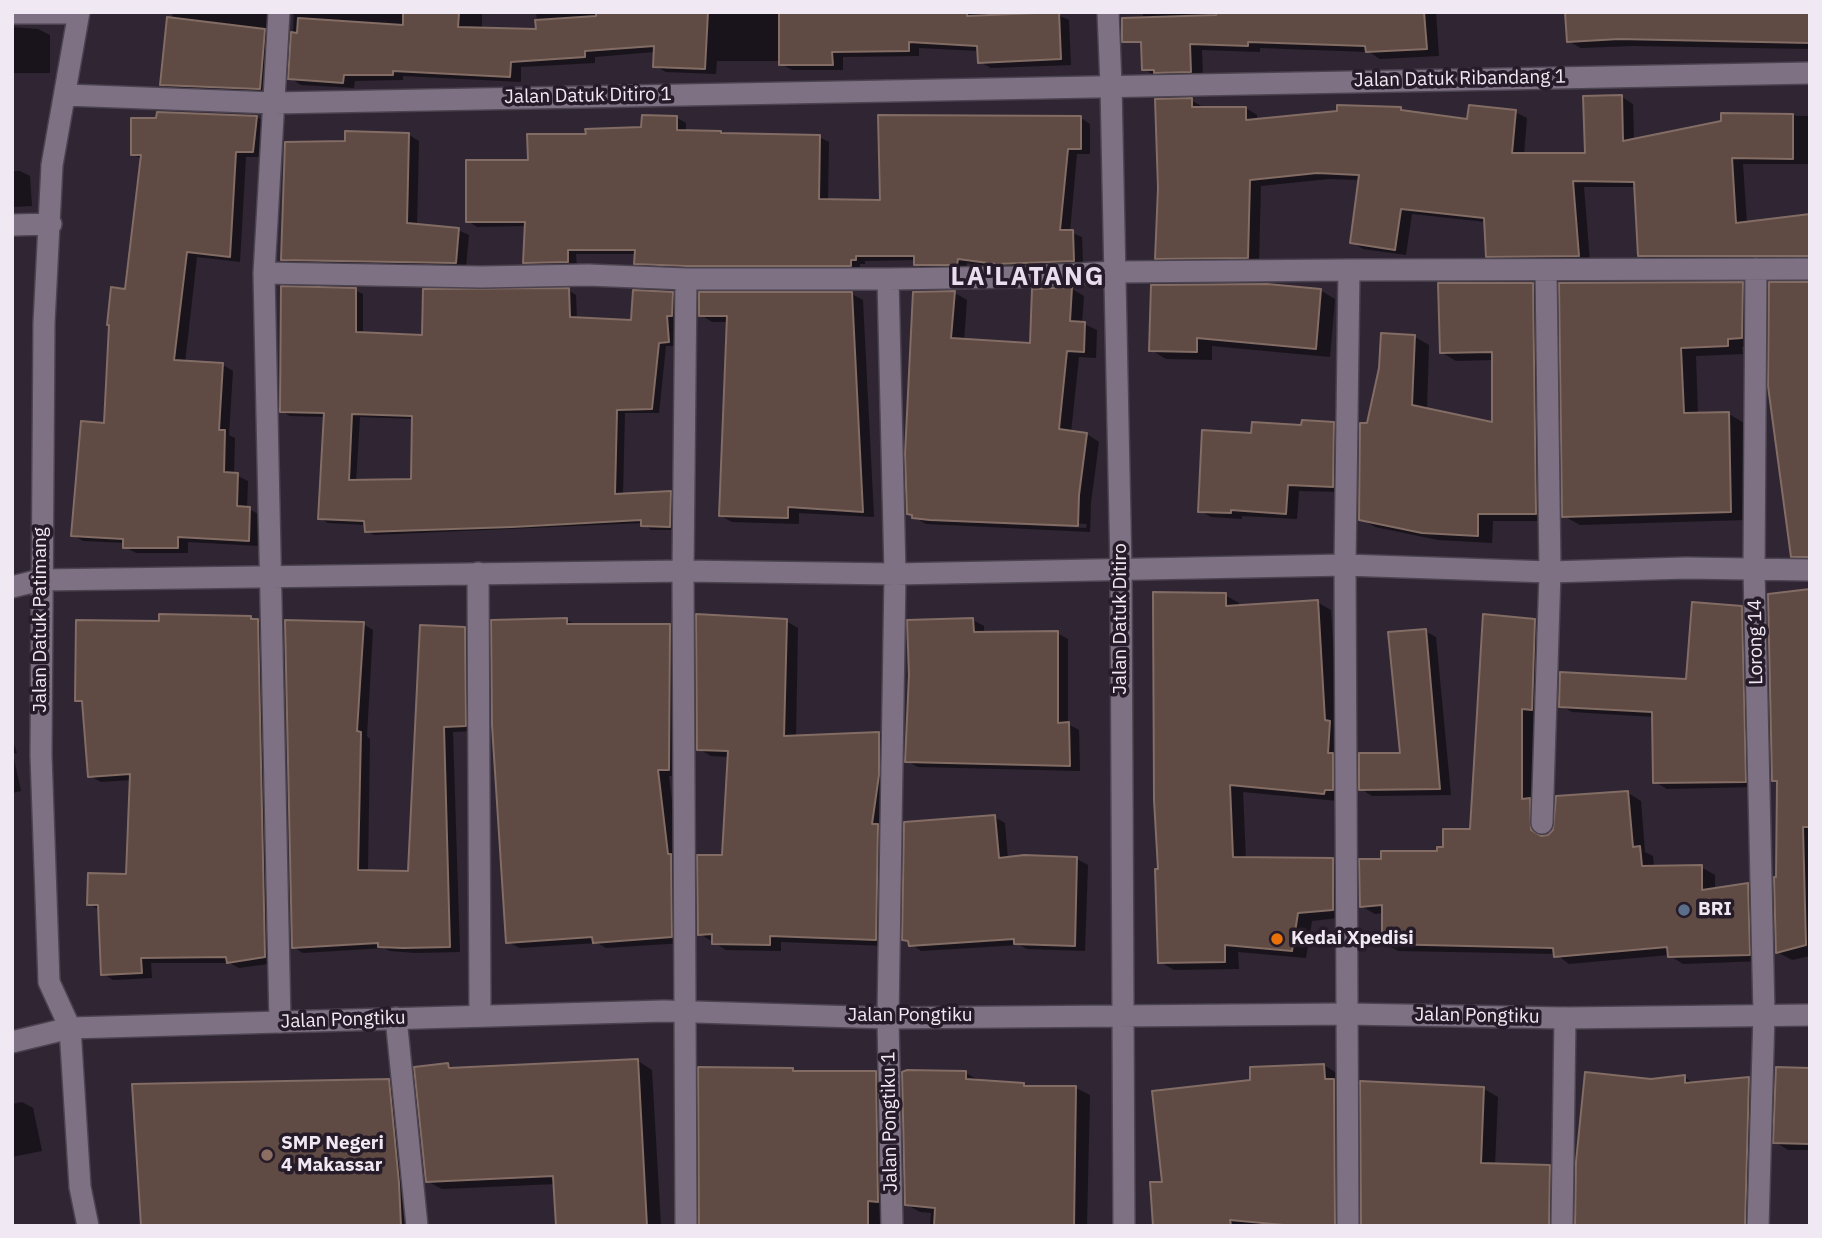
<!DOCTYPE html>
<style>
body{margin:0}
#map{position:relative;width:1822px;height:1238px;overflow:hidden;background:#2f2533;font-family:"IBM Plex Sans",sans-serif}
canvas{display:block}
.frame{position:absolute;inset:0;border:14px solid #f0e9f3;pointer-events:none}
</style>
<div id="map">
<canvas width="1822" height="1238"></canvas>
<div class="frame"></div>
</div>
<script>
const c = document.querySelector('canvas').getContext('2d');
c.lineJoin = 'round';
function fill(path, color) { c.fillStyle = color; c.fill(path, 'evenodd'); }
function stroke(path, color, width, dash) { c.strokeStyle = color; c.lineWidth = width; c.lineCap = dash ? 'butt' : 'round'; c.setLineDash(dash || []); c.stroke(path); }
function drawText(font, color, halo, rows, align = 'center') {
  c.font = font + ' "IBM Plex Sans",sans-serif'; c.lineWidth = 7; c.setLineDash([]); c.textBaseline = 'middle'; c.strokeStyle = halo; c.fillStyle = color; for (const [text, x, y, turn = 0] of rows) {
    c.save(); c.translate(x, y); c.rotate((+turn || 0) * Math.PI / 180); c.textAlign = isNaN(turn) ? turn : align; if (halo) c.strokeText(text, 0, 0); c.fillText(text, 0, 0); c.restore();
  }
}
fill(new Path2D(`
 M173,12H280L271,95L173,91L162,85Z
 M294,12H482V29L538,30L536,12H1051L1069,20L1071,65L991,68L980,62L979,51L919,48V56L843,57V70H792L781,64V61H717L716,74L666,72L655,66V52L595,57V63L521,67V82L403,76V80L355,81L354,88L301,85L290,78Z
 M1143,12H1436L1439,56L1380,59L1369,52L1260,48V52L1202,50L1203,78L1156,76L1143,69Z
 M1810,12V49L1633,46L1581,48L1568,41Z
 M12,27L38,29L50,35V73H12Z
 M1622,97L1633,104L1634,141L1723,123V115L1810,116V164H1743L1747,224L1810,215V262H1651L1640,255L1636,187H1584L1590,262H1499L1487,256L1486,222L1412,214L1406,255L1363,249L1352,242L1360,180L1329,179L1261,186L1259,263L1169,264L1157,258L1191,100L1203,107V109L1246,108L1257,115V121L1400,109L1407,113L1469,120L1515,112L1527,118L1524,154H1586Z
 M257,117L267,123L263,157H246L240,262L197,257L185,363L223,365L233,371L229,435L235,438L234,474L248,481L247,508L260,515L259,546L188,542V553H136L125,547V543L83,541L73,535L106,425L126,291L142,159L132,154Z
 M677,118L686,123V132L725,135L819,137L829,142L828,201L881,202L1081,118L1090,124V154H1077L1070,232L1082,237L1083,265L1006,269L967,263L966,269L925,270L916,264V260L865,261V264H860V270L645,268L636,263L637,254H576L577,267H535L525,262L526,226L477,227L468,221L530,162L587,136L643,129Z
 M409,135L419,141L417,226L458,230L469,235L466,268L293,265L283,259L347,143Z
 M12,171H20L30,176L32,206L12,207Z
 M1533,284L1547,293L1550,521H1493L1492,543L1438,540L1375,527L1361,519L1369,425L1415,337L1429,345L1427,410L1494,424V360L1456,361L1441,352Z
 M1561,284H1742L1758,293L1757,346L1742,347L1743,354L1696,356L1698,414H1729L1744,423L1746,520L1580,525L1564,516Z
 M1072,289L1084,296L1082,323L1097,330L1096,358L1079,357L1071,433L1087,434L1099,442L1091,503L1090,532L926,524L919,520L1086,528L1087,524L918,516V519L908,513L955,293L967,300L964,341L1032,345Z
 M355,290L363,294V334L424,337L568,290L576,295L577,319L632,322L672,293L680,298V320H674L676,346H666L659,413H625L623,495L670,493L678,498V530H651L643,523L374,535L366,531V525L328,523L320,518L325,417L290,416L282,411ZM360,417L414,419L412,480L356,482Z
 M1320,290L1335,299L1330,357L1212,346V360L1166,359L1151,350Z
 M852,294L863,300L874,517L799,513V524L732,522L721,516L728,322H712L701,315Z
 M1333,423L1345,430L1344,492L1299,491L1297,519L1242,516V519L1211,517L1200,511L1253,435Z
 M1810,591V956L1792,960L1777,952L1779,784L1774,780Z
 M1225,595L1239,603V606L1317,602L1331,610L1338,727V801L1243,792L1246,859L1333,860L1347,868V917L1312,921L1306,958L1238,952L1239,969L1174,970L1160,962V870Z
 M1741,608L1753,615L1756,787L1667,789L1655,782L1654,717L1572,712L1561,706L1688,681Z
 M250,617L268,627L275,963L239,968L230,963H151L152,978L113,980L103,974L100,910L89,904L128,876L131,780L101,782L90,776L84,704L77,700L160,623Z
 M567,620L578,626L670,625L681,632L680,776H669L679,861L683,943L606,948L597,943L520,948L508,942Z
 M973,620L984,626V634L1057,633L1068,639V724L1079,730L1080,771L918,767L907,761Z
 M1535,620L1549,628L1544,837L1628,793L1641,801L1645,852L1653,856L1654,867H1701L1715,875V890L1748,885L1761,893L1763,961L1683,964L1669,955L1569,964L1556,954L1398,951L1384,943V913L1375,914L1361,906L1383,861L1438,852L1472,830Z
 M786,621L798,628L796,737L879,733L891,740L888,946L781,942V951L726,950L700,934L724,857L730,757L711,756L699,749Z
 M363,624L373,630L367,736L370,739L368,872L409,873L465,629L475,634V731L453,732L460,952L415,953L390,951L384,948L303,953L293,947Z
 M1425,631L1436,637L1451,795L1372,796L1361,789L1402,755Z
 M12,738L17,753L13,754L21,791L12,793Z
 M994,817L1005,823L1008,859H1077L1088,865L1085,951L1027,949L1019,945L921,951L904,939Z
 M638,1061L652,1070L661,1226H558L556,1184L442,1189L427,1181L447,1064L457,1070Z
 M1324,1065L1338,1074L1349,1226H1155L1164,1183L1252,1082Z
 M792,1069L798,1072L875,1073L889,1081L881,1226H701Z
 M1810,1069V1150H1788L1775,1142Z
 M966,1073L980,1081L1024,1085L1028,1087L1076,1088L1090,1095L1087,1226H930L931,1213L920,1212L906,1204Z
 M1684,1077L1695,1084L1749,1079L1763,1087L1760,1226H1577L1651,1081Z
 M389,1081L410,1094L422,1226H142Z
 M1484,1089L1498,1097L1495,1165L1549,1166L1564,1175L1563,1226H1363Z
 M22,1102L33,1108L42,1151L12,1157V1104Z`), '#0007');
const building = new Path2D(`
 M403,12L459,13L458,27L536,29L535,20L596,16V12H708L705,69L653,67L654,46L585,51V57L511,62L510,77L393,71V75H344L343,83L288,79L291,32L297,33L298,18L403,25Z
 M779,12H967V16L1059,12L1061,59L978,63L977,46L909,42V51L832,52L833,65H779Z
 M1217,12H1424L1427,49L1366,52L1365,46L1248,42V46L1190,44L1191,72L1154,73V70H1142L1141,42H1122V18L1216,15Z
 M1565,12H1810V43L1619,39L1567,42Z
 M167,17L265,29L260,89L160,85Z
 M1622,95L1623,141L1721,121V113L1793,114V159L1732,158L1736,223L1810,214V256H1638L1634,182L1573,181L1579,256L1486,257L1484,218L1401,209L1395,250L1350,243L1359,175L1317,173L1250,180L1248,258L1155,259L1158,188L1155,99L1192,98V107H1246V120L1337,111V105L1401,107V110L1467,119L1469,105L1516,110L1512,153H1585L1583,96Z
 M157,112L257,116L253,152H236L230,257L187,252L174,360L223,363L219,430H225L224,472L238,473L237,506L250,507L249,541L178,537V548H123V539L71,536L81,421L104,423L109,325H107L111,287L125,289L141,155H131V118H156Z
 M642,115L677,116V130L721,131V133L820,135L819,199L880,200L878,115L1081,116V149H1068L1060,230H1073L1074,261L996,264L958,259L957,265H914V256H856V260H851V266H686L634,264L635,250H568V262L523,263L525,222H466V160H528L527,134H586L585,129L641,127Z
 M345,131L409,133L407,223L459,228L456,263L281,260L285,142L345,141Z
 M1743,282L1742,338L1728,339V346L1681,348L1684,413L1729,412L1731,512L1562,517L1559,283Z
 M1769,282H1810V557H1791L1768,386Z
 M1438,283H1533L1536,514H1478V536L1422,533L1359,520L1360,423H1367L1379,368L1381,333L1415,335L1412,405L1492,422V352L1440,353Z
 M1267,284L1321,289L1316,349L1197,338V352L1149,351L1151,285Z
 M281,286L356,288V332L422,335L423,289L569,288L570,317L631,320L633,290L673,292L672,316H667L669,342L659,343L652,409L617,410L615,494L671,491L670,527L641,526V520L512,527L365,532L364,521L318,519L324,413L280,412ZM352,414L412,416L411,479L349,480Z
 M1072,287L1070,321L1085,322L1084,352L1067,351L1059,429L1087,433L1079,495L1078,526L930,520L912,518V515L907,514L905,454L913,292L955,291L951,338L1030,343L1032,289Z
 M699,292H852L863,512L788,507V518L719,516L727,316H699Z
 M1302,420L1334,422L1333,487L1288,485L1286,514L1231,510V513L1198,512L1202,430L1251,433L1252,422L1301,425Z
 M1810,589V827H1803L1806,945L1776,953L1774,877H1776L1777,781H1772L1768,594Z
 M1153,592L1226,593V606L1318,600L1325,720L1330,721L1328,753H1333V790H1325L1324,794L1230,785L1233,857L1333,858V910L1298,913L1292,951L1225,945V962L1158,963L1155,869H1158L1154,800Z
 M1692,602L1742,606L1746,782L1653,783L1652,712L1559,707L1560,672L1686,679Z
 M159,614L251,616V619H258L265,957L227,963L226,957L141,958L142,973L101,975L98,905H87L88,873L126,874L130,774L88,777L82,701H75L76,620L159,621Z
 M696,614L787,619L784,736L879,732V775L872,824H878L876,940L770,936V945L712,944V934L698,935L697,855H722L728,751L697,750Z
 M1483,614L1535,619L1532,710L1522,709V799L1530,798L1531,830L1541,836L1548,835L1553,830L1556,796L1628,791L1633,847L1640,846L1642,866L1702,865V890L1748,883L1750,955L1668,957L1667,947L1554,957L1553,948L1382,944V905L1360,907L1359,859H1381V851H1437V847H1443V829H1470Z
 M567,618V624H670L669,770H658L668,854H671L672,937L593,943L592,937L506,943L492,725L491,620Z
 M973,618L974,632L1058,631V723L1069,722L1070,766L905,762L909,675L907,620Z
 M285,620L364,622L357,731L361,732L358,870L408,871L420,625L465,627L466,726L444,727L450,947L403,948L378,947V943L292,948Z
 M1426,629L1440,789L1359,790V753H1400L1388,632Z
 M995,815L999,858L1024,855L1077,857L1075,946L1014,944V939L909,946L908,941L902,940L904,822Z
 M638,1059L647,1226H556L553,1176L426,1182L414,1067L448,1063L449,1068Z
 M1324,1064L1325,1079H1334L1335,1226H1295L1230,1220L1231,1226H1153L1150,1182H1162L1152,1091L1250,1080V1067Z
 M698,1067L793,1068V1071H876L878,1202L868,1201V1226H699Z
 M1776,1067L1810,1068V1144L1773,1143Z
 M907,1070L966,1071V1079L1024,1083V1086H1076L1074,1226H934L935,1208L905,1205L902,1072Z
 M1585,1072L1651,1079L1685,1075V1083L1749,1077L1745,1226H1575L1576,1162Z
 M389,1079L399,1183L401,1226H141L132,1084Z
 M1360,1081L1484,1087L1481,1163L1550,1165L1549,1226H1361Z`);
fill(building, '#5f4b44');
stroke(building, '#826c64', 2);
const street = new Path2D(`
 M79,12L52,165L44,323L41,755L49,982L70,1028L80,1187L88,1226
 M279,12L264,273L482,277L588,275L686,279H888L1018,277L1115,272L1349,270L1810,269
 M12,13H79
 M66,95L274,103L1810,73
 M12,225L51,224
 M1756,269L1754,570L1764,1014L1758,1226
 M264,273L280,1022
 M888,279L895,574L888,1018L892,1226
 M478,573L480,1016
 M12,587L40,580L683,571L895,574L1345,565L1550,572L1686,568L1810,570
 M1542,823L1550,572L1546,270
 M396,1018L417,1226
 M686,1226L683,571L686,279
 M1348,1226L1345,565L1349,270
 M1562,1226L1565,1018`);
const secondary = new Path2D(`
 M1108,12L1111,85L1121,570L1124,1226
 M12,1042L70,1028L664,1011L888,1018L1347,1014L1565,1018L1810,1015`);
stroke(street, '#4b434f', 24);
stroke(secondary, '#4b434f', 24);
stroke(street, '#7d7183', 21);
stroke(secondary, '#7d7183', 21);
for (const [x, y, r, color] of [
 [1684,910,7,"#5c6f8a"],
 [1277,939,7,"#e8710a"],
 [267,1155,7,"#8d6e63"]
]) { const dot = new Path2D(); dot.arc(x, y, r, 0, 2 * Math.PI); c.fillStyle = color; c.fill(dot); stroke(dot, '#251b29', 2.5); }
drawText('19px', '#f0e9f3', '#251b29', [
 ["Jalan Datuk Ribandang 1",1460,79,-1],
 ["Jalan Datuk Ditiro 1",588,96,-1],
 ["Jalan Datuk Ditiro",1121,619,-90],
 ["Jalan Datuk Patimang",41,620,-90],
 ["Lorong 14",1756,642,-91],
 ["Jalan Pongtiku",910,1016],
 ["Jalan Pongtiku",1477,1016,1],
 ["Jalan Pongtiku",343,1020,-2],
 ["Jalan Pongtiku 1",890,1122,-91]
]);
drawText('bold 19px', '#f0e9f3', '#251b29', [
 ["BRI",1698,910],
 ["Kedai Xpedisi",1291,939],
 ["SMP Negeri",281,1144],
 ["4 Makassar",281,1166]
], 'left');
c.letterSpacing = '2px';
drawText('bold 26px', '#eaddf0', '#251b29', [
 ["LA'LATANG",1028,277]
]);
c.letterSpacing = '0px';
</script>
